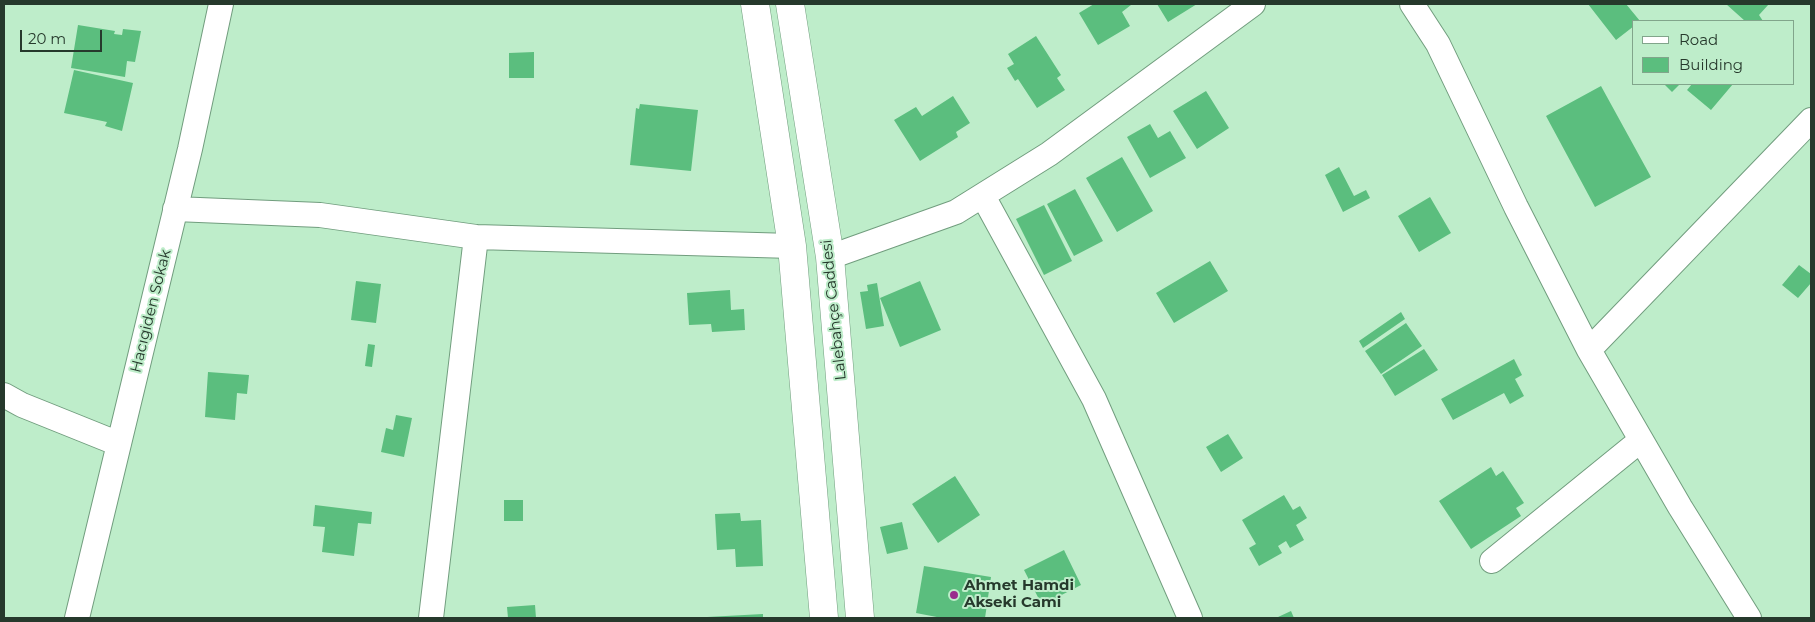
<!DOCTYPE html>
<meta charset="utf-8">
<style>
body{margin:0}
#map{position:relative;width:1815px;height:622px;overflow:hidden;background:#beedca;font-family:Montserrat,sans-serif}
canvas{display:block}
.frame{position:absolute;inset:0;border:5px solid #26392c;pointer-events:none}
.legend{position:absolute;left:1632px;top:20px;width:162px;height:65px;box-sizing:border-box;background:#beedca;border:1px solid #81a58b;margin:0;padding:6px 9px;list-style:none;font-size:15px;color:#26392c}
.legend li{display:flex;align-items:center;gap:10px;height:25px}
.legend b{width:25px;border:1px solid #81a58b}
.scale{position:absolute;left:20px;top:30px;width:82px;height:22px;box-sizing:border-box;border:2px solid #26392c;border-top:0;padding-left:6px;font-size:15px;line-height:18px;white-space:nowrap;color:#26392c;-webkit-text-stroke:4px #beedca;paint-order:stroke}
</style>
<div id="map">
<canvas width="1815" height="622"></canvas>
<div class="frame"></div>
<ul class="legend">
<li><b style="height:6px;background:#fff"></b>Road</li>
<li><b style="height:14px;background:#5bbe7e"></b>Building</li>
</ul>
<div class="scale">20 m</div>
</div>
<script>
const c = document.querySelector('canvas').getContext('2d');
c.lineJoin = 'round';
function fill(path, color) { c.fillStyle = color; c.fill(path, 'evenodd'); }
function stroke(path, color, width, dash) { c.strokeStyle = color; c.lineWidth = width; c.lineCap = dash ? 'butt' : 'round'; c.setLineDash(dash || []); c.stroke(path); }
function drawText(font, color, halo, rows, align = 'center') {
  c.font = font + ' Montserrat,sans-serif'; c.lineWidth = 4; c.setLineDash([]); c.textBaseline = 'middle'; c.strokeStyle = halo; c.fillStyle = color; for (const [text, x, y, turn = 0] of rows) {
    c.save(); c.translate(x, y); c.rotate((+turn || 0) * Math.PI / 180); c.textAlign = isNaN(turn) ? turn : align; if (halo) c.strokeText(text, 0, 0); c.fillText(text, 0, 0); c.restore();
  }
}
fill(new Path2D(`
 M1094,4H1130L1131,5L1122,12L1130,26L1098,45L1079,13Z
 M1157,4H1197L1168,22Z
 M1588,4H1626L1640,21H1634V26L1616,40Z
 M1726,4H1769L1759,15L1763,21H1745Z
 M78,25L115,31L114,34L122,35L123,29L141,31L135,62L127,61L125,77L71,68Z
 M1036,36L1061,75L1057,78L1065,90L1037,108L1018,79L1015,81L1007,68L1014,64L1008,54Z
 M534,52V78H509V53Z
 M74,70L133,83L122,131L105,126L107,122L64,113Z
 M1664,84H1680L1672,92Z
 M1692,84H1733L1711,110L1687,90Z
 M1601,86L1651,177L1595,207L1546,116Z
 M1206,91L1229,128L1197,149L1173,111Z
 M953,96L970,123L956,132L958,137L920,161L894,120L916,107L922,116Z
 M640,104L698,110L691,171L630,165L636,108L639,109Z
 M1150,124L1158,138L1170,131L1186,158L1150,178L1127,137Z
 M1122,157L1153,211L1117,232L1086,178Z
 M1339,167L1354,196L1366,190L1370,198L1343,212L1325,175Z
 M1075,189L1103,241L1074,256L1047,204Z
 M1430,197L1451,233L1419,252L1398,216Z
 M1044,205L1072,261L1044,275L1016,219Z
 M1210,261L1228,291L1174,323L1156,293Z
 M1799,265L1811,274V283L1798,298L1782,285Z
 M356,281L381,284L376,323L351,320Z
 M920,281L941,330L900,347L880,298Z
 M877,283L884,326L866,329L860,292L868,291L867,285Z
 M730,290L731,310L744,309L745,330L712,332L711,324L689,325L687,293Z
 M1401,312L1405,319L1363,348L1359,341Z
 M1406,323L1422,346L1381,374L1365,351Z
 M368,344L375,345L372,367L365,366Z
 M1424,349L1438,370L1395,396L1382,375Z
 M1514,359L1522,375L1515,379L1524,396L1510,404L1504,393L1453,420L1441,399Z
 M208,372L249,375L247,394L237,393L235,420L205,417Z
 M396,415L412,418L404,457L381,452L386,428L393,430Z
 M1228,434L1243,458L1221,472L1206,447Z
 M1491,467L1496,476L1503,471L1524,503L1516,508L1521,516L1471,549L1439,501Z
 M955,476L980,515L938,543L912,504Z
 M1284,495L1293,510L1300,506L1307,518L1296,525L1304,540L1290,548L1286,541L1278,546L1282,553L1259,566L1249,548L1256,544L1242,520Z
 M504,500H523V521H504Z
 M315,505L372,512L371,524L358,523L354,556L322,552L325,527L313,526Z
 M740,513L741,521L761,520L763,566L736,567L735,549L717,550L715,514Z
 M902,522L908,549L887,554L880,527Z
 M1064,550L1081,585L1042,605L1024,570Z
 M924,566L991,577L985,618H942L916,613Z
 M535,605L536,618H508L507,607Z
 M1291,611L1294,618H1279L1278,617Z
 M763,614V618H707V617Z`), '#5bbe7e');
const street = new Path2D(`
 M1412,4L1438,44L1516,207L1589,350L1680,507L1749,618
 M983,196L1094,399L1190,618
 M175,209L320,215L476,237L792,246
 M830,257L956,212L1049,154L1253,4
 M1589,350L1811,120
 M4,395L22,405L119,444
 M1492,561L1641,440
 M77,618L190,149L221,4
 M431,618L476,237`);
const secondary = new Path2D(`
 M755,4L792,246L824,618
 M790,4L830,257L860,618`);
stroke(street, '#719d7e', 26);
stroke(secondary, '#719d7e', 29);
stroke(street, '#fff', 24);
stroke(secondary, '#fff', 28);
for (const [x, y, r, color] of [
 [954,595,5,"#9a2c8d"]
]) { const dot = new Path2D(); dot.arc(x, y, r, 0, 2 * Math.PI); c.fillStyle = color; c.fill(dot); stroke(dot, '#beedca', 2); }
drawText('15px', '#26392c', '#beedca', [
 ["Lalebahçe Caddesi",834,310,-96],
 ["Hacıgiden Sokak",151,311,-76]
]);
drawText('bold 15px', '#26392c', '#beedca', [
 ["Ahmet Hamdi",964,586],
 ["Akseki Cami",964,603]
], 'left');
</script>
